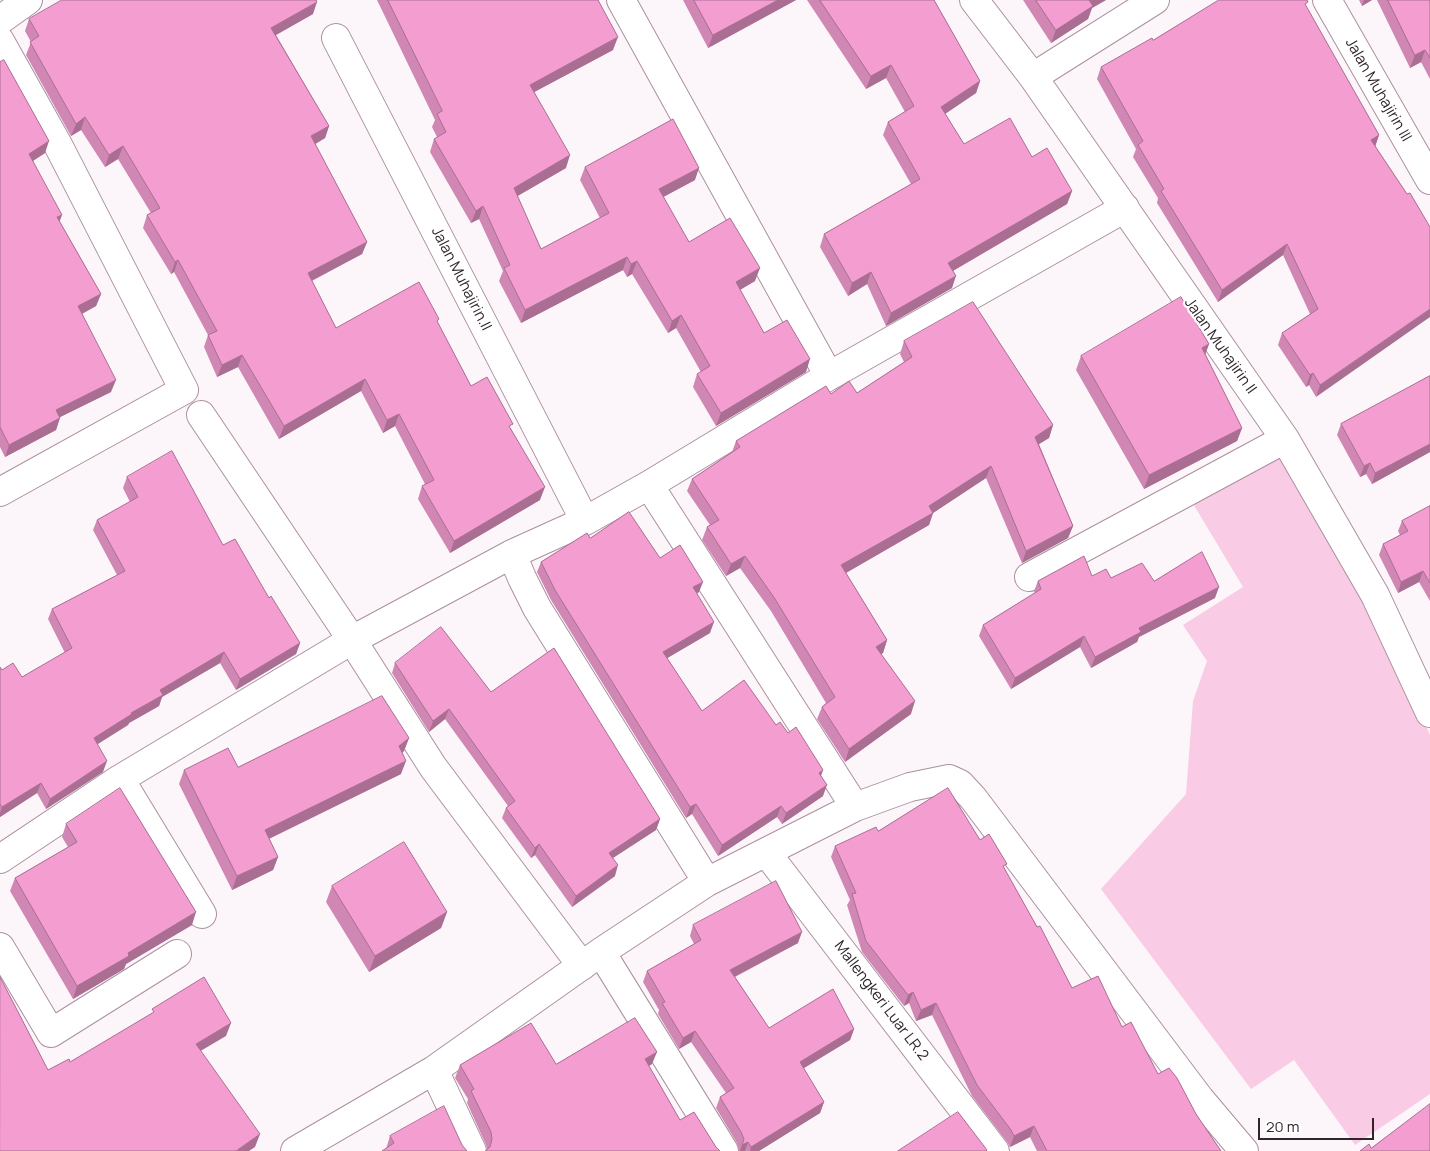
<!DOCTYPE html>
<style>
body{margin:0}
#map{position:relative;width:1430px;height:1151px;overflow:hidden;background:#fcf6fa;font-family:Manrope,sans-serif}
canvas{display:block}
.scale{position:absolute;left:1258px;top:1118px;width:116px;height:22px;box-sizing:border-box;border:2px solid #2f252b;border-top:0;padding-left:6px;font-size:15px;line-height:18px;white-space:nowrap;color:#2f252b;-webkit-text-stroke:4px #fff;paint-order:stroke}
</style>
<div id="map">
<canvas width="1430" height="1151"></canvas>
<div class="scale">20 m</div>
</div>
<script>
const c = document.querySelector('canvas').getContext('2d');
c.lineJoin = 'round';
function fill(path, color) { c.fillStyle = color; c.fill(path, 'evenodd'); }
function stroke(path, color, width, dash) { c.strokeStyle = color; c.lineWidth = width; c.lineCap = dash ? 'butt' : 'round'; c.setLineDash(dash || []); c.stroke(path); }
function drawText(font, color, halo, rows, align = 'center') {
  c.font = font + ' Manrope,sans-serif'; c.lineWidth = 4.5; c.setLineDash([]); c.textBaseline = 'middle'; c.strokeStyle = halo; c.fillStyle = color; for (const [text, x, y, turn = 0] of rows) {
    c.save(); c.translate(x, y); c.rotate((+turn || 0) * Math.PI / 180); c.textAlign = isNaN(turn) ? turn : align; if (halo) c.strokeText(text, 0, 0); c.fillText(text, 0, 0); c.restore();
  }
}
fill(new Path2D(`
 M1273,438L1342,562L1420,711L1430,735V1094L1355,1145L1294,1060L1251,1089L1101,889L1186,794L1193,701L1207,661L1183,625L1243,587L1183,487Z`), '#f9cbe5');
const street = new Path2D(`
 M621,0L829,376
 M974,0L1033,77L1285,439L1375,595L1430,713
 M1327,0L1430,180
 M0,20L28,0
 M336,38L585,521
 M0,41L57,143L184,390L0,492
 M1033,77L1155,0
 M201,415L352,640L433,767L582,966
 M649,485L855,807
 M512,554L522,578L537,608L707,882
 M1029,577L1285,439
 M120,779L202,914
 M766,852L995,1151
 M0,859L120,779L352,640L512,554L585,521L649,485L829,376L1125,208
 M0,947L51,1033L177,954
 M601,952L724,1151
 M434,1070L472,1151
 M295,1151L434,1070L601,952L707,882L855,807L910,787L949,779L960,784L973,798L1200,1099L1244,1151`);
stroke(street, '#ab909f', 30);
stroke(street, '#fff', 28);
fill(new Path2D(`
 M377,0H598L613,50L534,92L566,168L517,196L541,249L600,218L580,180L585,167L695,180L663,197L689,242L755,281L740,290L764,333L806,372L716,426L693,387L697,374L701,372L676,328L668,333L632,274L627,277L623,270L521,323L499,281L503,271L479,219L471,223L430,152L434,139L437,137L432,127L435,120Z
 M683,0H796L708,48Z
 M807,0H934L980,81L976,93L945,114L964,144L1032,157L1072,191L1067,204L953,271L952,288L886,326L867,284L848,296L820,247L824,234L911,184L883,135L888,122L905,112L886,78L866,89Z
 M1023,0H1106L1092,8L1088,19L1051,43Z
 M1359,0H1372L1362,6Z
 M1377,0H1430V79L1421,62L1410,68Z
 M1306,7L1379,135L1375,146L1407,194L1316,397L1309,385L1306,387L1278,345L1282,333L1310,314L1283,255L1218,302L1157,203L1158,198L1133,157L1136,149L1097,79L1101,67L1153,40Z
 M313,14L276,35L329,126L325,138L315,144L367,242L362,254L312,281L336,328L438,323L471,386L511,429L540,500L450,553L418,499L422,486L425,484L395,426L383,433L361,391L279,439L238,367L217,377L204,347L208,335L174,272L171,274L143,228L147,215L151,213L118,159L105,167L81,130L71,136L26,55L31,42L25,31L29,19Z
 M0,62L45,153L33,161L60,222L101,294L96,306L82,314L111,392L60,417L56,430L5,457L0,447Z
 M904,341L1053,425L1049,438L1039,444L1073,526L1068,538L1022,563L986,478L933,513L929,525L846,573L887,640L883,653L881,654L911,714L845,762L817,719L822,707L826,703L771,611L740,568L726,576L702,540L707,527L710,525L687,491L692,479L732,452L736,441L831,394L857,393L904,362L900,354Z
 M1209,344L1205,354L1242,428L1237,441L1144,489L1076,370L1081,356Z
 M1430,376V452L1372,484L1366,474L1360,477L1337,435L1341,424Z
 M127,477L223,545L269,598L300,643L296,654L236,690L220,663L162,697L159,706L129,723L128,725L97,744L103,772L46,809L37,793L0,817V667L2,670L22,677L65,653L48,619L52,609L117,575L93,530L97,520L130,502L123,488Z
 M1430,506V601L1419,582L1398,593L1379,555L1383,544L1400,535L1398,531L1402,521Z
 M590,538L660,558L699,592L697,593L710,633L667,658L702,711L776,725L788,733L823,770L821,776L823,796L782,824L777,817L718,856L692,814L686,818L551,600L537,572L541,562Z
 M1092,576L1154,581L1215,598L1139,637L1137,642L1091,668L1080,647L1011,689L979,636L983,625L1035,593L1034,591L1038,581Z
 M395,663L491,692L660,819L656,830L613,858L615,876L572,907L535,855L531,858L502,818L506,808L508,806L445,719L429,732L392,673Z
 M409,738L404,751L402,753L401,774L269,839L278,857L273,870L232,890L179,784L184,770L238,767Z
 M66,824L192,925L126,964L124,969L73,999L10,891L15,878L68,847L62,837Z
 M878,831L980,840L1005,870L1072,988L1122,1027L1158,1074L1196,1114L1221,1151H1037L1030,1137L1010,1147L1007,1142L972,1096L932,1015L916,1021L909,1003L904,1006L862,952L847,905L850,900L831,857L835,846Z
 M332,886L447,912L441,928L369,972L326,902Z
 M693,925L798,943L735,977L769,1028L854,1029L850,1040L803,1068L824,1102L820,1113L759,1151H739L737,1143L716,1108L720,1097L726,1093L691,1042L679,1049L658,1014L659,1010L643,982L647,971L694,944L690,936Z
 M556,1064H652L649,1066L680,1120L716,1147L487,1149L486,1145L467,1103L468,1099L455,1078L460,1065Z
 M390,1136L462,1145L386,1149Z`), '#d187b4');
fill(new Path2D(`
 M778,0H796L708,48L713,35Z
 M1089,0H1106L1092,8L1088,19L1051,43L1056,30Z
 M1364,0H1372L1362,6Z
 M317,2L313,14L267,40L271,28Z
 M618,37L613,50L525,97L530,85Z
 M1425,50L1421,62L1410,68L1415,55Z
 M891,65L886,78L866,89L871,76Z
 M980,81L976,93L936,120L941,107Z
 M85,117L81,130L71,136L76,124Z
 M329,126L325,138L307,149L311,136Z
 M1379,135L1375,147L1371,140Z
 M49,141L45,153L25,166L29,154Z
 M123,146L118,159L105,167L109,155Z
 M570,155L566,168L509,201L514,188Z
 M699,168L695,180L654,202L659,189Z
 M1072,191L1067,204L944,276L948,263Z
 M483,206L479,219L471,223L476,211Z
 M62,215L58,226L57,217Z
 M367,242L362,254L303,285L308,273Z
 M1287,244L1283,255L1218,302L1222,290Z
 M627,257L623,270L521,323L525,310Z
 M178,260L174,272L171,274L175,262Z
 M637,261L632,274L627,277L631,264Z
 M760,268L755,281L731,295L736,282Z
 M871,272L867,284L848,296L852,283Z
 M956,276L952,288L886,326L891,313Z
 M101,294L96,306L74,318L78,306Z
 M1430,309V317L1316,397L1320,385Z
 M681,315L676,328L668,333L672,321Z
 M1209,344L1204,358L1202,348Z
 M242,355L238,367L217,377L222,365Z
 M810,359L806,372L716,426L721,413Z
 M1313,373L1309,385L1306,387L1310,375Z
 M365,379L361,391L279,439L284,426Z
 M116,380L111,392L52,421L56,410Z
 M399,414L395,426L383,433L387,420Z
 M60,418L56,430L5,457L9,445Z
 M1053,425L1049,438L1031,449L1035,437Z
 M1242,428L1237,441L1144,489L1149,475Z
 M1430,444V452L1372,484L1375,473Z
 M1370,463L1366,474L1360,477L1364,466Z
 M991,466L986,478L933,513L929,525L837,578L841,565L929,506Z
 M545,487L540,500L450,553L454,541Z
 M1073,526L1068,538L1022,563L1026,551Z
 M745,556L740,568L726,576L731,564Z
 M1423,571L1419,582L1398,593L1401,582Z
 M703,582L699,592L690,598L693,587Z
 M1219,587L1215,598L1139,637L1137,642L1091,668L1095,657L1139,628Z
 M714,622L710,633L659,663L663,652Z
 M1084,636L1080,647L1011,689L1015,678Z
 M887,640L883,653L872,659L876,647Z
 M300,643L296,654L236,690L240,679Z
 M224,652L220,663L162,697L159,706L129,723L128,725L90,749L94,738L160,690Z
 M915,701L911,714L845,762L849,749Z
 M449,709L445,719L429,732L433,721Z
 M409,738L404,751L394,759L399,746Z
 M107,761L103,772L46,809L50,799Z
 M406,761L401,774L260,843L265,830Z
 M823,770L819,780V773Z
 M41,783L37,793L0,817V813L2,807Z
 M827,785L823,796L782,824L786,813Z
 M696,804L692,814L686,818L690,807Z
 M781,806L777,817L718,856L722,845Z
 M660,819L656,830L605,863L609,853Z
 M539,844L535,855L531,858L535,848Z
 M278,857L273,870L232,890L237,876Z
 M618,865L615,876L572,907L576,896Z
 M196,912L192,925L126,964L124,969L73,999L77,986L128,953Z
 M447,912L441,928L369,972L375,956Z
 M802,932L798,943L726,981L730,970Z
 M913,992L909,1003L904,1006L908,995Z
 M936,1003L932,1015L916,1021L921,1010Z
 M231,1023L226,1036L192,1056L196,1044Z
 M854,1029L850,1040L796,1073L800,1062Z
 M695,1031L691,1042L679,1049L683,1038Z
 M657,1052L652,1064L640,1071L645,1059Z
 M824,1102L820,1113L759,1151H750L751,1147Z
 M1034,1126L1030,1137L1010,1147L1014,1136Z
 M260,1134L255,1147L249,1151H236Z
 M748,1142L745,1151H740L742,1145Z`), '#aa6e92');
const building = new Path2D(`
 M62,0H316L317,2L271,28L329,126L311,136L367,242L308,273L336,328L419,282L439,319L437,321L471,386L487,377L513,424L509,426L545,487L454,541L422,486L434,480L399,414L387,420L365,379L284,426L242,355L222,365L208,335L217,331L178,260L175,262L147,215L160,208L123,146L109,155L85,117L76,124L30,42L39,36L29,19Z
 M388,0H598L618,37L530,85L570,155L514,188L541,249L609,213L585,167L673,119L699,168L659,189L689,242L730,218L760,268L736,282L764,333L787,320L810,359L721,413L697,374L710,366L681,315L672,321L637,261L631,264L627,257L525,310L504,268L510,265L483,206L476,211L434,139L446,132L437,114L442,111Z
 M694,0H778L713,35Z
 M820,0H934L980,81L941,107L964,144L1010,118L1032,157L1047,148L1072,191L948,263L956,276L891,313L871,272L852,283L824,234L920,179L888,122L914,106L891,65L871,76Z
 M1036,0H1089L1093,6L1056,30Z
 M1219,0H1307L1308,2L1305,4L1379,135L1371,140L1407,194L1410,193L1430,227V309L1320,385L1313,373L1310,375L1282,333L1318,309L1287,244L1222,290L1161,191L1164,189L1138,145L1143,141L1101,67L1152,38L1153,40Z
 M1388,0H1430V58L1425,50L1415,55Z
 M4,60L49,141L29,154L62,215L57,217L101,294L78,306L116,380L56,410L60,418L9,445L0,427V62Z
 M1181,297L1209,344L1202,348L1242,428L1149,475L1081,356Z
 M973,302L1053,425L1035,437L1073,526L1026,551L991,466L929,506L933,513L841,565L887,640L876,647L915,701L849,749L822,707L835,697L775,599L745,556L731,564L707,527L719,520L692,479L740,447L736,441L826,386L831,394L849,381L857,393L912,357L904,341Z
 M1430,376V444L1375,473L1370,463L1364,466L1341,424Z
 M172,451L223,545L235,539L269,598L271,596L300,643L240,679L224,652L160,690L163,695L131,713L132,714L94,738L107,761L50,799L41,783L2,807L0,804V667L2,670L13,663L22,677L72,648L52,609L125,571L97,520L138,497L127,477Z
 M1430,506V583L1423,571L1401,582L1383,544L1408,531L1402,521Z
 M629,512L660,558L680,545L703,582L693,587L714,622L663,652L702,711L744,680L776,725L780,722L788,733L796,727L823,770L819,773L827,785L786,813L781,806L722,845L696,804L690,807L555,590L541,562L587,533L590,538Z
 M1202,552L1219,587L1139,628L1141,632L1095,657L1084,636L1015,678L983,625L1041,589L1038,581L1084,556L1092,576L1106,569L1111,578L1142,563L1154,581Z
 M441,627L491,692L554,648L660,819L609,853L618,865L576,896L539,844L535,848L506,808L515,801L449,709L433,721L395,663Z
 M382,696L409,738L399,746L406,761L265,830L278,857L237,876L184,770L228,748L238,767Z
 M120,788L196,912L128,953L129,956L77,986L15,878L77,842L66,824Z
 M948,788L980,840L989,834L1007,864L1003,866L1037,927L1040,926L1072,988L1098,976L1122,1027L1131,1022L1158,1074L1169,1068L1177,1078L1196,1114L1221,1151H1047L1034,1126L1014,1136L1011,1130L977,1085L936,1003L921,1010L913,992L908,995L866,941L852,894L856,893L835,846L876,827L878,831Z
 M404,842L447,912L375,956L332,886Z
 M776,881L802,932L730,970L769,1028L833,989L854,1029L800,1062L824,1102L751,1147L748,1142L742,1145L744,1139L741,1132L720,1097L734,1088L695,1031L683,1038L662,1003L665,1002L647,971L701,940L693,925Z
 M0,977L48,1070L69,1059L70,1062L154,1012L152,1009L204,977L231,1023L196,1044L260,1134L236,1151H0Z
 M635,1018L657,1052L645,1059L680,1120L694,1112L716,1147L720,1151H485L490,1147L492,1139L491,1132L471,1091L474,1089L460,1065L531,1023L556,1064Z
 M1430,1104V1151H1360L1369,1144L1371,1148Z
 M444,1106L462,1145L467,1151H382L394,1143L390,1136Z
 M958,1112L987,1150L986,1151H898Z`);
fill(building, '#f39dd1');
stroke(building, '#aa6e92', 1);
drawText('15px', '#2f252b', '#fff', [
 ["Jalan Muhajirin III",1378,90,60],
 ["Jalan Muhajirin.II",461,279,63],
 ["Jalan Muhajirin II",1220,346,55],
 ["Mallengkeri Luar LR.2",881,1001,53]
]);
</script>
